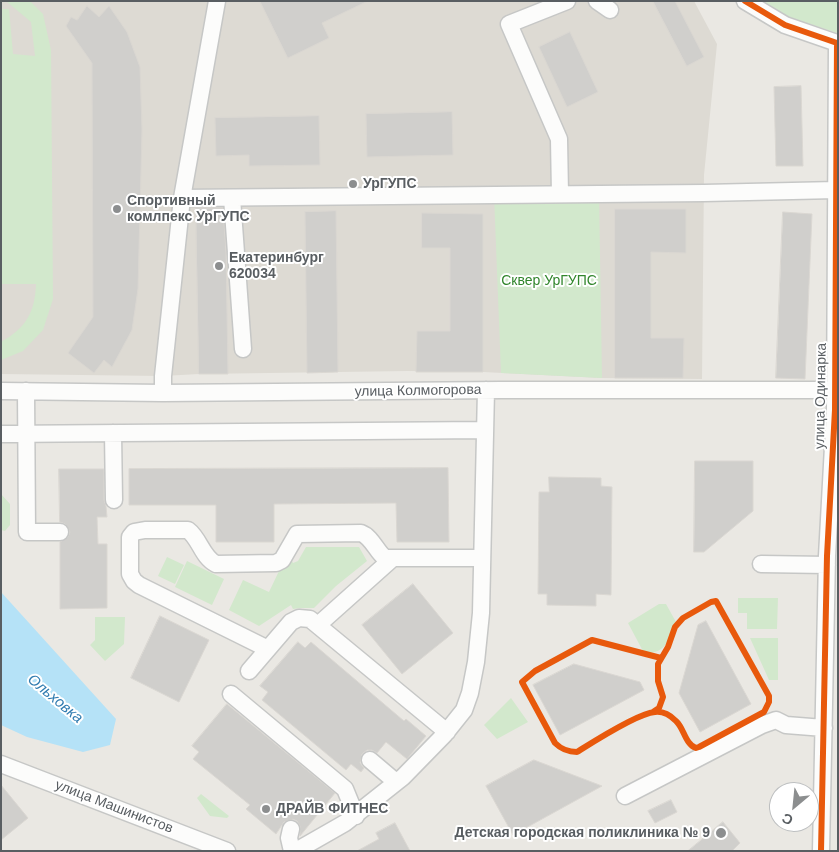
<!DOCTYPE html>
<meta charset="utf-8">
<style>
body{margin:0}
#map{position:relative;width:839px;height:852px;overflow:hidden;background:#eae8e3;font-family:Helvetica,sans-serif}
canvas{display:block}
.frame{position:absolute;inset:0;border:2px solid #595e62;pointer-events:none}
.north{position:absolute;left:769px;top:782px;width:50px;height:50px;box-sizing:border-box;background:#fff;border:1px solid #bdbfc0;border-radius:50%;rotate:208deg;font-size:14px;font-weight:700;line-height:20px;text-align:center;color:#595e62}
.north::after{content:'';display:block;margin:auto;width:18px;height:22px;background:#8c8e8f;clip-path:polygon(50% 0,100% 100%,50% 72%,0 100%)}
</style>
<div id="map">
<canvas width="839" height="852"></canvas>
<div class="frame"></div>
<div class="north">С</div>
</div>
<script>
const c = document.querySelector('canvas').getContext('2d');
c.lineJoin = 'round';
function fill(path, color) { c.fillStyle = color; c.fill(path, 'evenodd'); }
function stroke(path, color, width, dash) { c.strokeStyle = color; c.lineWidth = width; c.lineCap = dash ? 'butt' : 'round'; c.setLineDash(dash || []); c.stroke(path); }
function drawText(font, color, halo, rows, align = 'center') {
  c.font = font + ' Helvetica,sans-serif'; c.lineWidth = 4; c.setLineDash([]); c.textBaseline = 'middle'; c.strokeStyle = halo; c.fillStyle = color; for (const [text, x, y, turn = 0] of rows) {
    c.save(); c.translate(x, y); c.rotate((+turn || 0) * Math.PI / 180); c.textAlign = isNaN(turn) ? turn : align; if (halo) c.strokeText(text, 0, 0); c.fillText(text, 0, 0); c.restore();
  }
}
fill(new Path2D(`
 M1,1H694L717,44L704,175L702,379L602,378L483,372L408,371L199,374L163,376L1,374Z`), '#dddad3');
fill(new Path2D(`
 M6,1H30L43,14L51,50L53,299L43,330L23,351L1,360V342C26,328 35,312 36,284H1V9H9L13,54L35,56L31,22Z
 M760,1H838V38L834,32L789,17Z
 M599,194L602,378L501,373L494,195Z
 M1,494L10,504V525L5,531L1,530Z
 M306,547H359L367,561L336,586L314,608H300L293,609L291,605L259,626L229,610L243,580L269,592L279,571L287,567L292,561L293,563L298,561Z
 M167,557L184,565L175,584L158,576Z
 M187,561L224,579L212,605L175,587Z
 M738,598H778L777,629H747V613H738Z
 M659,604H666L676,622C669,640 666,654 644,653L628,623Z
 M95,617H125L124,644L105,661L90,645L95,640Z
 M750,638H778V680H769Z
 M511,698L528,722L497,739L484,725Z
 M201,794L229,816L227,818L210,816L197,798Z`), '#d2e8cc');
fill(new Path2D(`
 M1,592L116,719L110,745L83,752L27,737L1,725Z`), '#b5e2f7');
const building = new Path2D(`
 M260,1H368L322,23L329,38L288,58Z
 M653,1H675L704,57L687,66Z
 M87,6L99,17L109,6L127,32L140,67L142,130L138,289L132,330L112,367L104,360L94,373L68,353L93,317L92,63L66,26L71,17L77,20Z
 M570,32L598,92L567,107L539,47Z
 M801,86L803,166H776L774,87Z
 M452,112L453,155L367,157L366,114Z
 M319,116L320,165L249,166V155L216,156L215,118Z
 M196,208H223L226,252L228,374H199Z
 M615,209H686V253L651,252V338H684L683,378H615Z
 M336,211L338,372L307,373L305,212Z
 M783,212L812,214L805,379L776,378Z
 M422,213L483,214V372H416L417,331H450V248H422Z
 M695,461H753V511L704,552H694Z
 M448,468L449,542H397L396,503L274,504V542H216V505H129V469Z
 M59,469H104V500L106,506L107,517H97L98,544H107V608L60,609V542L68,537L70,532L65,524L60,522Z
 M549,477L601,478V486L612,487L611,595L596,594V606L547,605V594H538L539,492H549Z
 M413,584L453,633L402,674L362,625Z
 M160,616L209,640L179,702L131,678Z
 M706,621L751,704L700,732L679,693L698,625Z
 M298,642L305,648L311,642L404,721L406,719L426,736L407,759L386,742L377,753L372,750H367L362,754L360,763L364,768L361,772L351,764L346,770L262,700L268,692L260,686Z
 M574,664L640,682L644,690L560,735L533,685Z
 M227,704L335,793L300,836V826L297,821L293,819L284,822L276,834L246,809L250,805L193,759L199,752L192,746Z
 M534,760L602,786L513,835L486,786Z
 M1,785L28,818L1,840Z
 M671,800L677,812L655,823L648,811Z
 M723,822L740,843L732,851H688Z
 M395,823L410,851H357L379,839L376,833Z`);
fill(building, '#d0cfcc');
stroke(building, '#dad7d2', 1);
const minor = new Path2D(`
 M597,1L610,10
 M745,1L785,25L837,43L835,410L827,556L821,851
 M560,194L559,139L509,24L567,1
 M182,198L704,193L836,190
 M232,198L243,349
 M1,391L163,393L501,390H835
 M26,391L27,532H60
 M163,393V376L182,198L217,1
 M113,433L114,500
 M1,434L485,430
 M761,564L827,565
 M318,625L393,558
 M268,649L139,585L134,581L130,574V537L134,532L145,530H188C200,539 202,557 216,564L276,563L282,560L297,534L361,533C372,537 376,551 385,558H482
 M249,671L291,622L299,618L310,619L447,732
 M231,694L345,789L356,816
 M370,760L396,782
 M1,764L227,851
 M625,796L762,725L776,720L786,725L824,728
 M291,829L289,838L292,851
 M296,851L345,823L403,777L444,735L464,710L470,693L476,662L481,613L486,390`);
stroke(minor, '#c6c7c6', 19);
stroke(minor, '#fcfcfb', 16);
stroke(new Path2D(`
 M745,1L785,25L837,43L835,410L827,556L821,851
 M653,712L659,708L663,697L658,681V664L668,647L675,627L683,618L711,602L716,601L769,696V702L764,712L699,747L696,748C685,744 684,728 676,721C670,715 663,711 655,712C638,713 593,742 577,752C568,752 561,749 555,743L522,682L535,671L592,640L661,658`), '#e8590c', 6);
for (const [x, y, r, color] of [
 [353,184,5,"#8c8e8f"],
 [117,209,5,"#8c8e8f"],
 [219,266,5,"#8c8e8f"],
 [266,809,5,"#8c8e8f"],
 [721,833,6,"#8c8e8f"]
]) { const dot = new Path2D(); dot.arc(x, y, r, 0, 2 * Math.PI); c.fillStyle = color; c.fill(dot); stroke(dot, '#fff', 2); }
drawText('bold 14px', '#595e62', '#fff', [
 ["УрГУПС",363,184],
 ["Спортивный",127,201],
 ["комлпекс УрГУПС",127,217],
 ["Екатеринбург",229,258],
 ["620034",229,274],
 ["ДРАЙВ ФИТНЕС",276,809],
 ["Детская городская поликлиника № 9",710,833,"right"]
], 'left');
drawText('14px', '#32862d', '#fff', [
 ["Сквер УрГУПС",549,281]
]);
drawText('14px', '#595e62', '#fff', [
 ["улица Колмогорова",418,391,-1],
 ["улица Одинарка",821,396,-89],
 ["улица Машинистов",114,807,21]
]);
drawText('italic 15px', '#317cb0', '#fff', [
 ["Ольховка",55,699,40]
]);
</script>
